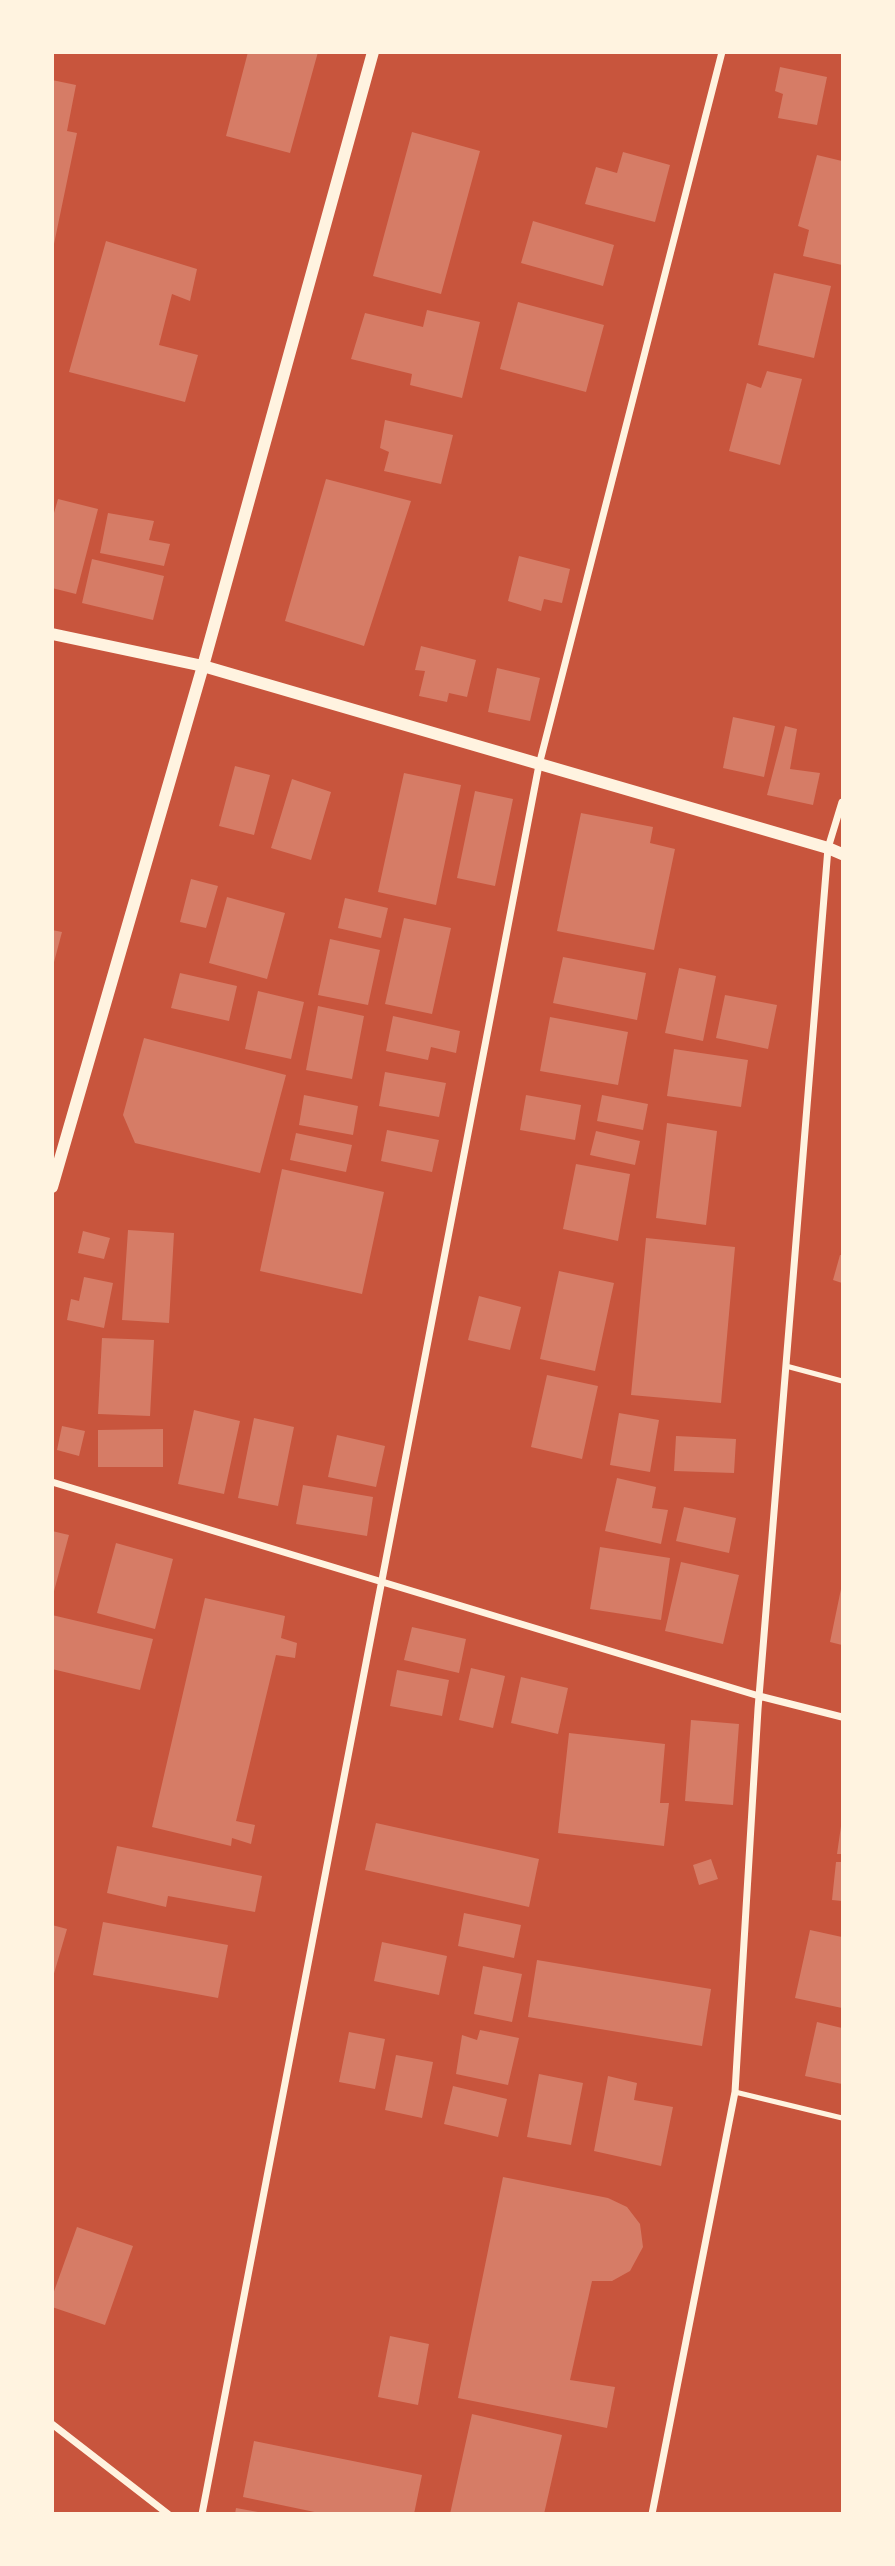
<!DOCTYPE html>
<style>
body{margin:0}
#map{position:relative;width:895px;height:2566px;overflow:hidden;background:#c8553d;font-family:Poppins,sans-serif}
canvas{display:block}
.frame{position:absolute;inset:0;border:54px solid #fff3e0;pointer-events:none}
</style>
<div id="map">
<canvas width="895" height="2566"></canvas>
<div class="frame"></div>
</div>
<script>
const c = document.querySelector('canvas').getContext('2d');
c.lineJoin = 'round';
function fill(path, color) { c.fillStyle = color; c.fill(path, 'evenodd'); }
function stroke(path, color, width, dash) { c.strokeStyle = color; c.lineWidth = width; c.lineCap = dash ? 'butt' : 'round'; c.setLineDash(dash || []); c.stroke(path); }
fill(new Path2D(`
 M248,52H318L290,153L226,136Z
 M780,67L827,77L817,125L778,118L783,94L775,91Z
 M52,80L76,85L67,131L77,133L54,244Z
 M412,132L480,151L441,294L373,276Z
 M623,152L670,165L655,222L585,204L596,167L617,173Z
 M817,155L842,161V265L803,256L809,230L798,226Z
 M533,221L614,245L603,286L521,263Z
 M106,241L197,269L190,301L172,294L159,345L198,355L185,402L69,372Z
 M774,273L831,286L814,358L758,345Z
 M518,302L604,325L586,392L500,369Z
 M427,310L480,322L462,398L410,385L412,374L351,359L365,313L423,327Z
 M767,371L802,379L780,465L729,451L747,383L761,388Z
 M385,420L453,435L441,484L384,471L389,452L380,448Z
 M326,479L411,501L364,646L285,621Z
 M58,499L98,509L76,594L52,588V520Z
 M108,513L154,521L149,540L170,544L164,566L100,553Z
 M519,556L570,569L562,603L544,599L541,611L508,601Z
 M92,559L164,576L153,620L82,603Z
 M421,646L476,660L467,697L449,693L447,702L419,696L425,671L415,670Z
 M497,668L540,678L530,721L488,712Z
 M733,717L775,726L764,777L723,768Z
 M785,726L797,729L790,769L820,773L813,805L767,795Z
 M235,766L270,775L254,835L219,826Z
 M404,773L461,785L436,905L378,892Z
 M292,779L331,792L311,860L271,848Z
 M475,791L513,799L495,886L457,878Z
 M581,813L653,827L650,843L675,849L654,950L557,931Z
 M191,879L218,886L206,928L180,922Z
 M227,897L285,913L267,979L209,963Z
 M345,898L388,908L381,938L338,928Z
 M404,918L451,928L432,1014L385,1004Z
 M52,930L62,932L53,966H52Z
 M330,939L380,950L368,1005L318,995Z
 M563,957L646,973L637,1020L553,1003Z
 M679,968L716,976L703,1041L665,1033Z
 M180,973L237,986L229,1021L171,1008Z
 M258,991L304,1002L291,1059L245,1049Z
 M725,995L777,1005L768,1049L716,1038Z
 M318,1006L364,1016L352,1079L306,1070Z
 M393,1016L460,1031L456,1053L431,1047L428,1060L386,1051Z
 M550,1017L628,1032L618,1085L540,1071Z
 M144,1038L286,1075L260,1173L135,1143L123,1115Z
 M674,1049L748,1060L741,1107L667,1096Z
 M385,1072L446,1083L439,1117L379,1106Z
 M304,1095L358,1106L353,1135L299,1125Z
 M526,1095L581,1105L575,1140L520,1130Z
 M602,1095L648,1104L643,1130L597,1121Z
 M667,1123L717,1131L706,1225L656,1218Z
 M387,1130L439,1140L432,1172L381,1161Z
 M596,1131L640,1141L635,1165L590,1155Z
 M296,1133L352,1145L346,1172L290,1160Z
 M576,1164L630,1174L618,1241L563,1229Z
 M282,1169L384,1192L362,1294L260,1271Z
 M128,1230L174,1233L169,1323L122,1320Z
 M83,1231L110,1238L104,1259L78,1253Z
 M646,1238L735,1247L721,1403L631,1395Z
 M840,1255H842V1283L833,1280Z
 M559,1271L614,1283L595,1371L540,1359Z
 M84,1277L113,1283L104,1328L67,1320L71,1299L79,1301Z
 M479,1296L521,1307L510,1350L468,1340Z
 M102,1338L154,1340L150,1416L98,1414Z
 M547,1375L598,1386L582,1459L531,1447Z
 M194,1410L240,1421L224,1494L178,1484Z
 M619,1413L659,1420L650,1472L610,1465Z
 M254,1418L294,1427L278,1506L238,1498Z
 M62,1426L85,1431L79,1456L57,1450Z
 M163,1429V1467H98V1430Z
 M337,1435L385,1446L376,1487L328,1477Z
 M676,1436L736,1439L734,1473L674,1471Z
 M617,1478L656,1487L652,1508L668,1510L661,1544L605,1531Z
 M303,1485L373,1497L367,1536L296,1524Z
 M684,1507L736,1518L729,1553L676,1541Z
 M52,1531L69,1535L53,1595H52Z
 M116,1543L173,1559L155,1629L97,1613Z
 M600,1547L670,1558L661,1620L590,1609Z
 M681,1562L739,1575L723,1644L665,1631Z
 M841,1589H842V1645L830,1642Z
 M205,1598L285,1616L281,1638L297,1643L295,1658L276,1655L236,1821L255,1825L251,1844L232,1838L231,1846L152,1827Z
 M52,1615L153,1639L140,1690L52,1669Z
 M412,1627L466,1639L459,1673L404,1660Z
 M471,1668L505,1676L493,1728L459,1720Z
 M397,1670L449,1680L442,1716L390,1706Z
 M521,1677L568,1688L558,1734L511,1723Z
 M691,1720L739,1724L733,1805L685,1801Z
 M569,1733L665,1744L660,1803H669L664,1846L558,1833Z
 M376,1823L539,1859L529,1907L365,1870Z
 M841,1826H842V1854H837Z
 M117,1846L262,1876L255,1912L168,1896L166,1907L107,1893Z
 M711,1859L718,1879L699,1885L693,1865Z
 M836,1862H842V1901L832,1900Z
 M464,1913L521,1925L514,1958L458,1946Z
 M103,1922L228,1945L218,1998L93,1975Z
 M52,1925L67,1929L53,1977H52Z
 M810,1930L842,1937V2008L795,1998Z
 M382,1942L447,1956L439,1995L374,1981Z
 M537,1960L711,1989L702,2046L528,2017Z
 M483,1966L522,1974L512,2022L474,2014Z
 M817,2022L842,2028V2084L805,2076Z
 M480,2030L519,2038L508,2085L456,2074L462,2035L477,2040Z
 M349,2032L385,2039L375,2089L339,2082Z
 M396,2055L433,2062L422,2118L385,2110Z
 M539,2074L583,2083L571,2145L527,2137Z
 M608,2076L637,2083L634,2100L673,2107L661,2166L594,2151Z
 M453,2086L507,2099L498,2137L444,2124Z
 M503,2177L608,2198L627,2207L640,2224L643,2247L630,2271L612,2281H592L570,2380L615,2387L607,2428L458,2398Z
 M77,2227L133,2246L105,2325L52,2307V2297Z
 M390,2336L429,2344L418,2405L378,2397Z
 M472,2414L562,2435L544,2514H450Z
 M254,2441L422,2475L414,2514H324L243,2497Z
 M236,2508L258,2512V2514H235Z`), '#d67c66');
stroke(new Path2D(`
 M786,1366L842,1381
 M735,2092L842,2118`), '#fff3e0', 5);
stroke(new Path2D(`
 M52,1482L759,1696L842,1717
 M52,2424L168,2514
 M202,2514L539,765L722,52
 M652,2514L735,2092L758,1709L828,848L842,802`), '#fff3e0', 7);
stroke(new Path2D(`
 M52,634L203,666L828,848L842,854
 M52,1187L203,666L373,52`), '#fff3e0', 12);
</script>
